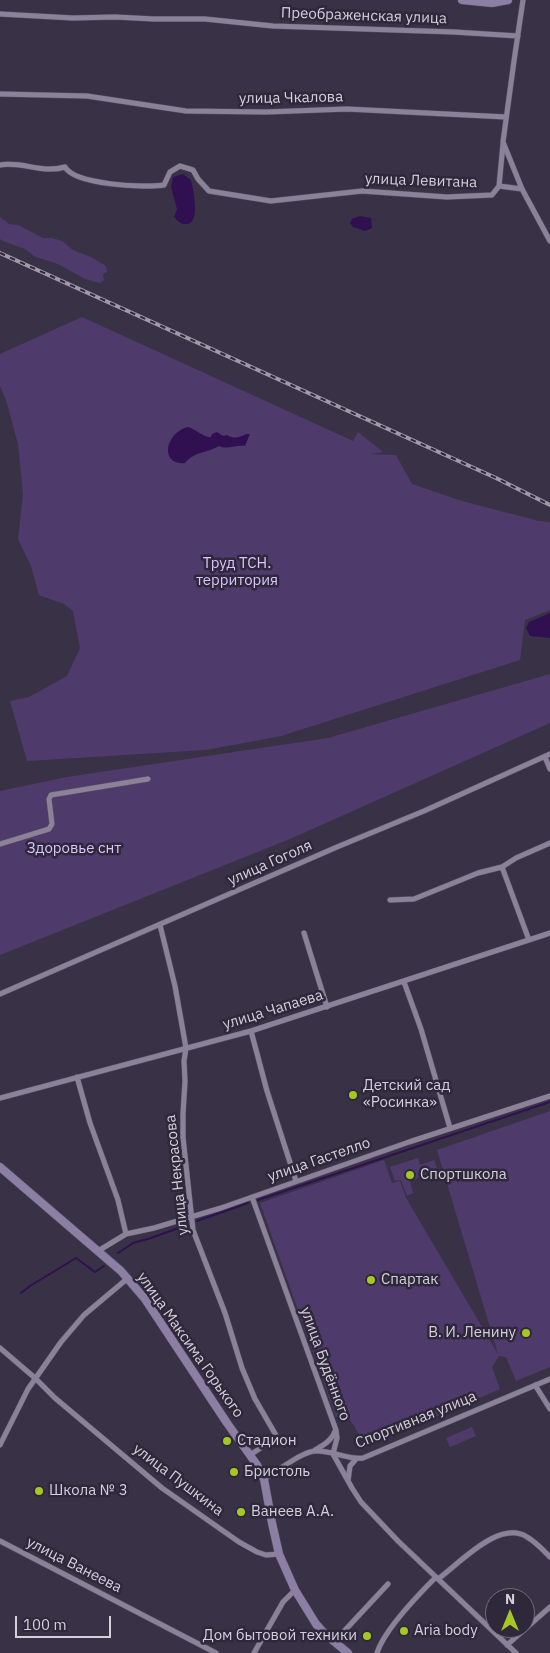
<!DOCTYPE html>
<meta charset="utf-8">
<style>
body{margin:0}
#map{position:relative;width:550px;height:1653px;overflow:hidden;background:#393246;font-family:"IBM Plex Sans",sans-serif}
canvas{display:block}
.north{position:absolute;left:485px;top:1588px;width:50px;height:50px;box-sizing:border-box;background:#2f283b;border:1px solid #716b7b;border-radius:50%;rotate:0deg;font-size:14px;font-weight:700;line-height:20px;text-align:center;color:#d3cfdb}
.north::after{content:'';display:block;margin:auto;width:18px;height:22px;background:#a5c823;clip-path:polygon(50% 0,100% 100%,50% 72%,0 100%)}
.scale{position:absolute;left:15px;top:1616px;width:96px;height:22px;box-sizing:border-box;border:2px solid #d3cfdb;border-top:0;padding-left:6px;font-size:15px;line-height:18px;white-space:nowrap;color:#d3cfdb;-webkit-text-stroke:4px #2f283b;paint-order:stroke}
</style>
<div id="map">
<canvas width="550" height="1653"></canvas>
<div class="north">N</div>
<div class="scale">100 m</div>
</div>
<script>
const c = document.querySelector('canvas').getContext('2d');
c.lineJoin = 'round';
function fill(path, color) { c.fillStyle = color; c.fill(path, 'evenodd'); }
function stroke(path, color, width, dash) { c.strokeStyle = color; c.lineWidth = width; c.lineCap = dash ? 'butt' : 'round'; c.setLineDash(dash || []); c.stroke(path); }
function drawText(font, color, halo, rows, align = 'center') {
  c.font = font + ' "IBM Plex Sans",sans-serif'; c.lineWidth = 5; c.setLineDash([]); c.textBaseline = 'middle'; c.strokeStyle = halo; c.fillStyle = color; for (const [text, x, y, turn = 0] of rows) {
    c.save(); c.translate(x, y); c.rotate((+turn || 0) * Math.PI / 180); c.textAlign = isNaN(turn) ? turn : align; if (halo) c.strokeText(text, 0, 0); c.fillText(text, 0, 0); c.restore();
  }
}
fill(new Path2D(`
 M0,217L9,224L18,225L43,238H52L62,241L73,250L91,257L106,266L107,272L103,274L104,280L100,283L85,279L58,264L34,256L25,249L3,241L0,239Z
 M82,317L353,441L358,432L383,452L370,454L396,455L412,484L462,501L539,521L550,522V610L525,620L520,660L281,736L206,750L27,761L10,701L29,697L67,676L80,648L73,611L64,604L39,595L31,566L18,539L23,494L18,444L6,400L0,386V354Z
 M550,674V723L290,839L0,955V791L67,777L328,738Z
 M550,1111V1367L516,1381L506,1357L499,1356L492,1367L500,1389L365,1448C359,1437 355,1419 341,1415L336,1417L260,1203L384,1160L392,1183L400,1181L406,1198L498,1354L437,1150Z
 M418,1158L420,1165L434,1160L438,1171L410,1181L413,1193L407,1196L401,1180L395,1181L390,1167Z
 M472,1427L476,1436L450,1447L446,1438Z`), '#4f3a6c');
fill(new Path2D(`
 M183,174L191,180C193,189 201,223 187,224C181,225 178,221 174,217L177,209L171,187L173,177Z
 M360,216L371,218L372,228L365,231L353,227L350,223L352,219Z
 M188,427C196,429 202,437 211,437L212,434L217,432L223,436L227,435C234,439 239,438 246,434H250L245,446C236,445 227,450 219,446C205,454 197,450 185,463C160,466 164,433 188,427Z
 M550,613V638L530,636L526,628L529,622Z`), '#301050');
stroke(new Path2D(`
 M258,1200L550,1102
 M197,1221L248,1203
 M118,1253L133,1243L151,1238L187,1225
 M21,1293L30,1286L76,1258L95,1272L104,1266`), '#301050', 2);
const street = new Path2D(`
 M523,0L514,61L503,142L522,189L550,241
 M0,14L73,18L115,17L154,19H205L273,26L454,32L518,36
 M0,94L87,96L186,111L266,112L347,109L506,117
 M0,165C23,161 41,174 65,167C75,185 145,188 164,185L170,172L180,166L193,170L198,179L209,191L271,201L362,191L447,197L492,195L499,186
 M499,186L503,144
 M499,186L522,189
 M545,757L550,769
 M0,844L49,829L52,824L49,799L51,795L148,779
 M502,867L529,940
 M390,900L414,899L478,873L502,867L516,858L550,843
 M160,925L175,986L186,1048L184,1061L185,1081L183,1114V1137L193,1230L225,1313L242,1368L255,1399L277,1437L250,1455
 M304,933L327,1007
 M404,982L421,1029L450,1128
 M0,994L337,847L424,811L550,754
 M251,1031L267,1091L296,1181
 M77,1077L90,1123L118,1200L126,1234
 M0,1098L251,1031L550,933
 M252,1197L336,1430L337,1438L333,1454L352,1488L361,1502L398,1541L516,1653
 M98,1251L126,1234L154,1228L221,1208L409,1142L550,1096
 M0,1348L35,1378L55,1398L162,1488L239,1542L257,1552L266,1555L279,1554
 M535,1385L550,1409
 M0,1445L28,1389L61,1342L84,1315L128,1278
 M315,1450C324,1445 332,1440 335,1431
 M264,1479C277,1472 302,1451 316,1451C332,1450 347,1460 363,1458L550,1379
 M348,1481L350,1466L356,1459
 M0,1541L216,1653
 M438,1579C459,1564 499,1519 527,1537C536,1542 543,1550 550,1557
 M334,1642L388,1584
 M507,1645L550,1607
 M254,1653L283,1602L295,1590
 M377,1653C384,1630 419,1594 436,1577`);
const secondary = new Path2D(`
 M462,0L492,3L508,0
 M0,1167L121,1271L145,1299L227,1423L257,1465L264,1479L272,1523L279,1554L295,1590L316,1624L325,1634L348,1653`);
stroke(street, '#565060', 6);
stroke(secondary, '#565060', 9);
stroke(street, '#8b8299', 5);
stroke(secondary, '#8d7fa4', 8);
const rail = new Path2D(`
 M0,253L496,478L550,505`);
stroke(rail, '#9f9aa9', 4);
stroke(rail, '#2f283b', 2, [5.5]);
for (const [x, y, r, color] of [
 [353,1095,5,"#a5c823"],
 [410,1175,5,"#a5c823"],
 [371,1280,5,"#a5c823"],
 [526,1333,5,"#a5c823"],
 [227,1441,5,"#a5c823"],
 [234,1472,5,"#a5c823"],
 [39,1491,5,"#a5c823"],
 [241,1512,5,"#a5c823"],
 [404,1631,5,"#a5c823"],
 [367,1636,5,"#a5c823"]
]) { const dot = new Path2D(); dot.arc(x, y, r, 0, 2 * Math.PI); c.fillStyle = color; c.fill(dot); stroke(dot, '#2f283b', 2); }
drawText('15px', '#d3cfdb', '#2f283b', [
 ["Преображенская улица",364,16,2],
 ["улица Чкалова",291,98,-1],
 ["улица Левитана",421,181,2],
 ["улица Гоголя",270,863,-24],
 ["улица Чапаева",273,1010,-17],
 ["улица Гастелло",319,1160,-19],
 ["улица Некрасова",177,1175,-96],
 ["улица Максима Горького",190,1345,55],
 ["улица Будённого",325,1364,70],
 ["Спортивная улица",416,1420,-22],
 ["улица Пушкина",178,1480,37],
 ["улица Ванеева",74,1565,27]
]);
drawText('15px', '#dac4ff', '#2f283b', [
 ["Труд ТСН.",237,564],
 ["территория",237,581],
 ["Здоровье снт",74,849]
]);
drawText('15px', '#d3cfdb', '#2f283b', [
 ["Детский сад",363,1086],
 ["«Росинка»",363,1103],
 ["Спортшкола",420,1175],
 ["Спартак",381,1280],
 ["В. И. Ленину",516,1333,"right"],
 ["Стадион",237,1441],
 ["Бристоль",244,1472],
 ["Школа № 3",49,1491],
 ["Ванеев А.А.",251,1512],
 ["Aria body",414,1631],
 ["Дом бытовой техники",357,1636,"right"]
], 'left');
</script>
